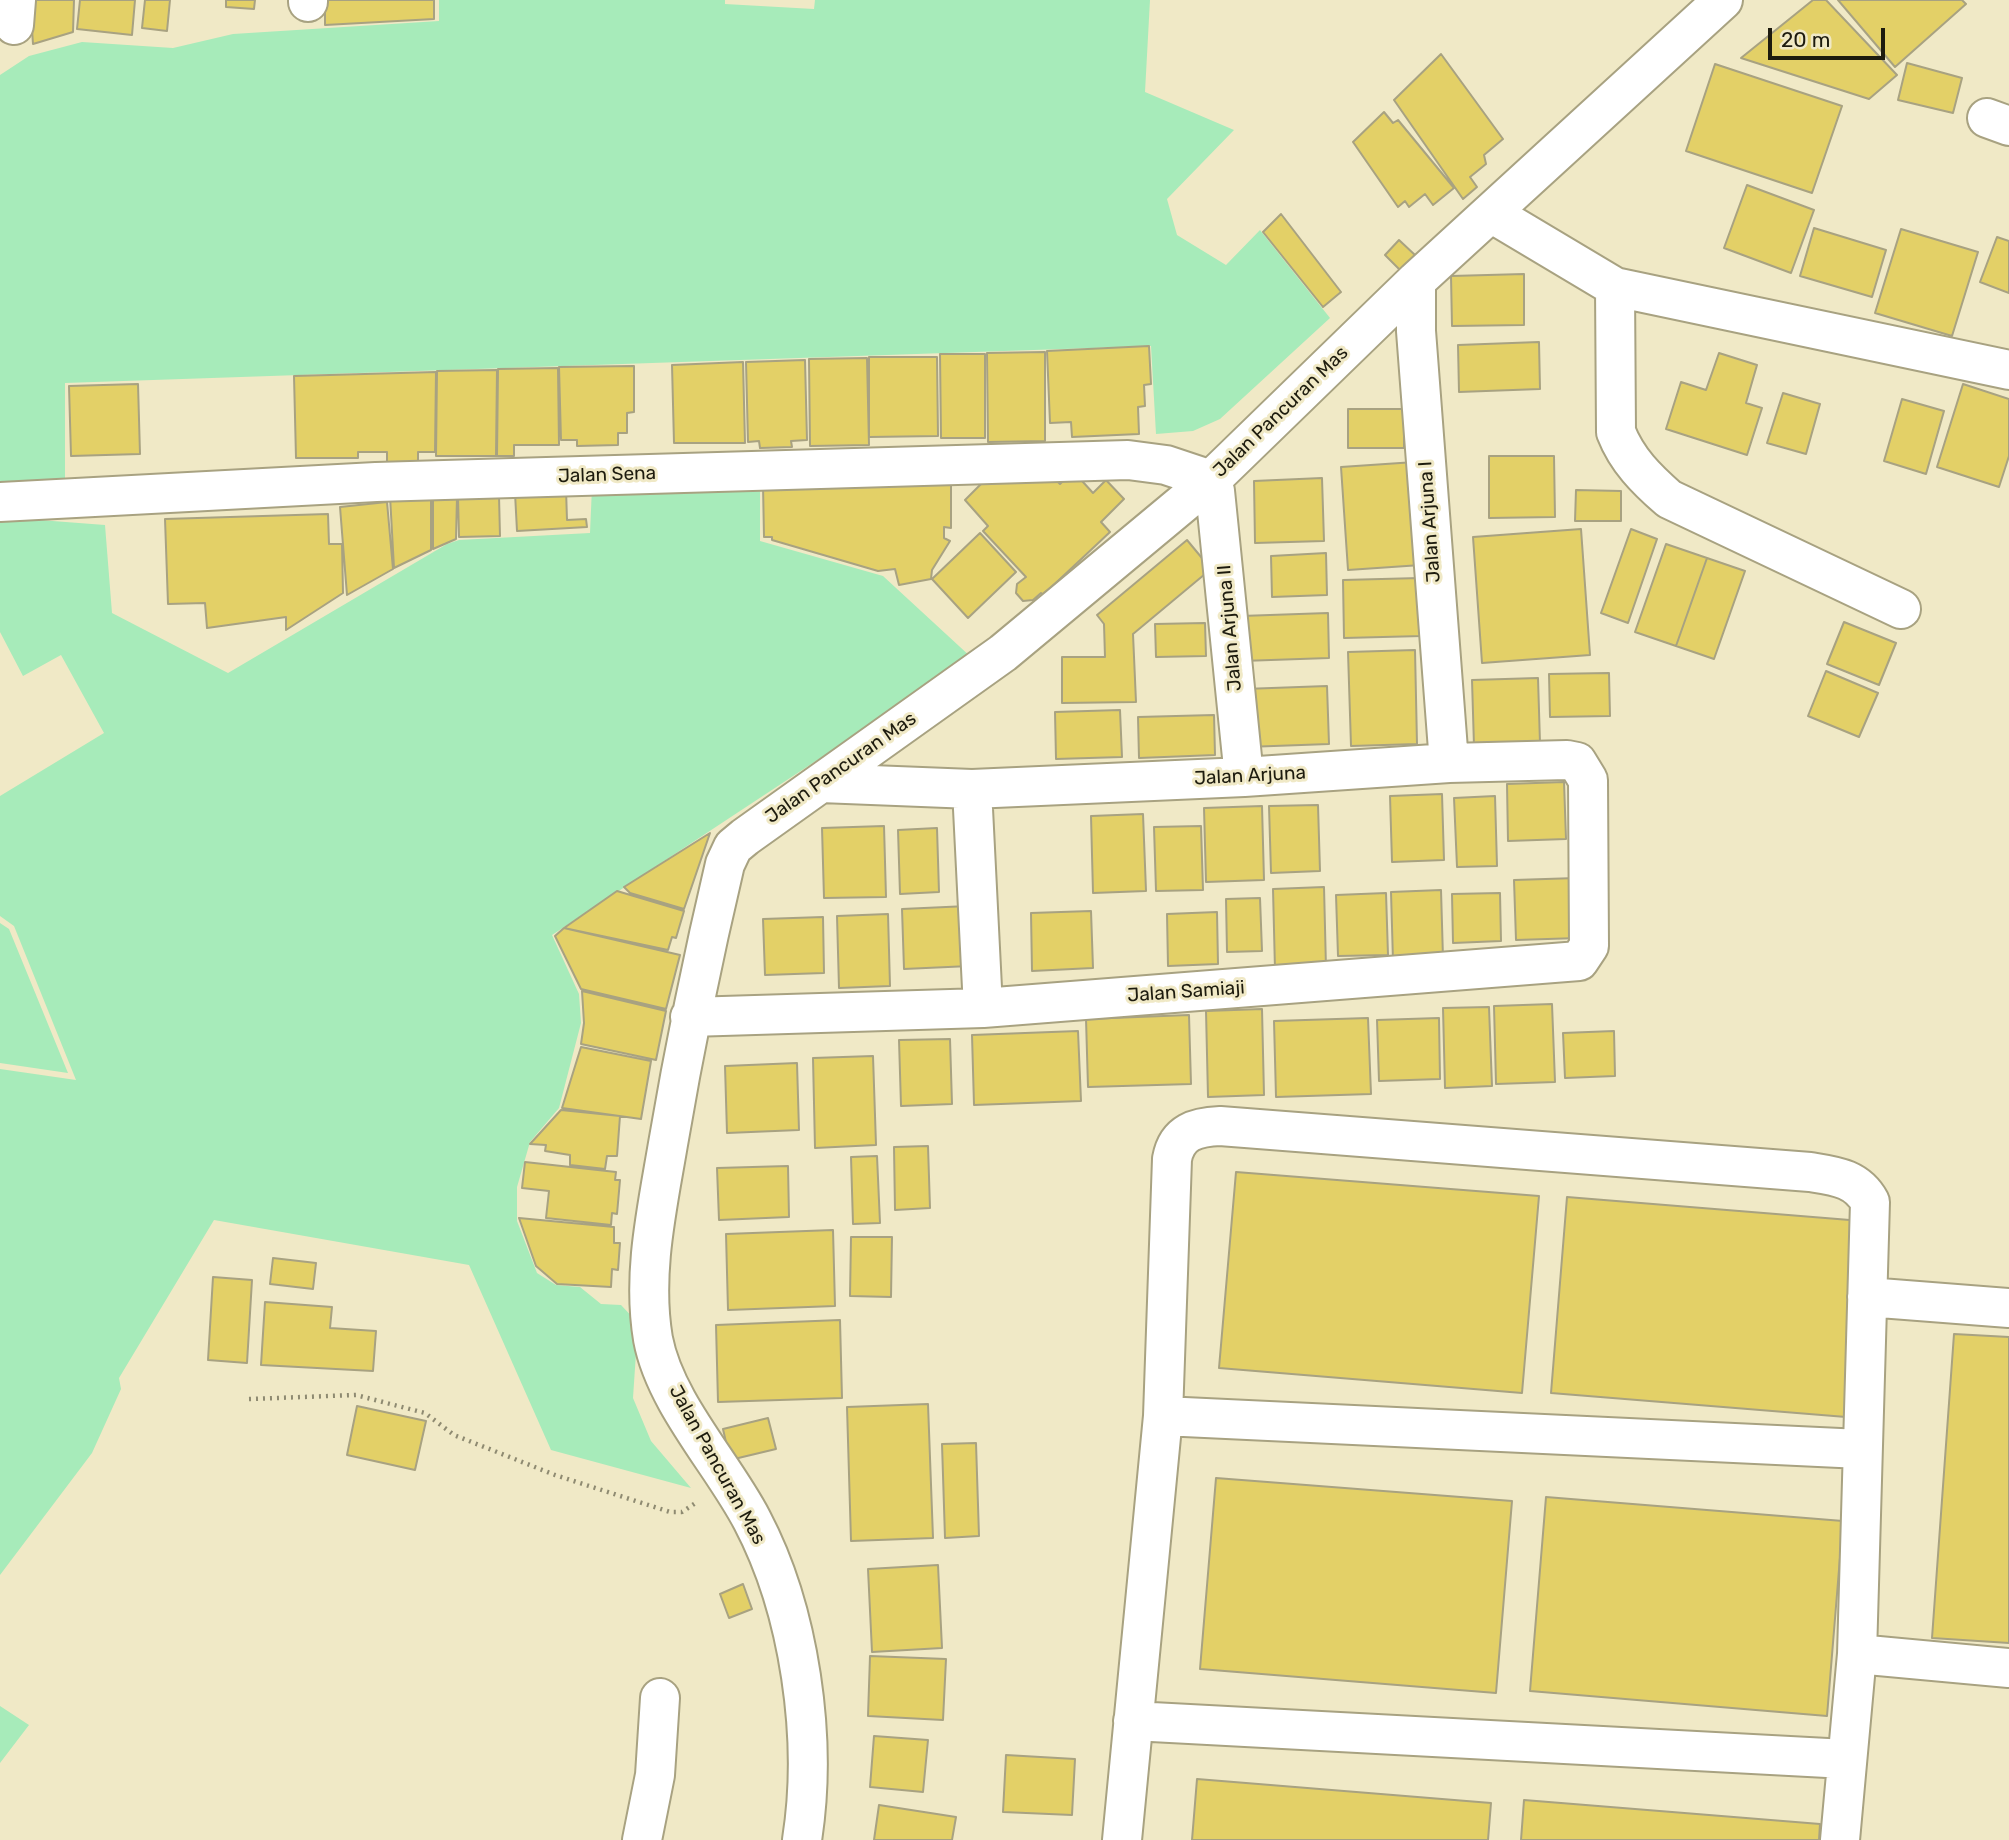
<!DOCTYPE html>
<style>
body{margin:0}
#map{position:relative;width:2009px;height:1840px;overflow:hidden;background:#f0e9c6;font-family:Rubik,sans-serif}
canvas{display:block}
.scale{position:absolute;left:1768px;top:28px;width:117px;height:32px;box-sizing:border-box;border:4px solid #1d1b0e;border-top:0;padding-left:9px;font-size:21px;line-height:24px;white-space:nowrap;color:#1d1b0e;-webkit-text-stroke:5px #f0e9c6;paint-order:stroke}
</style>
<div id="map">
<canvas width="2009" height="1840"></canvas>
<div class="scale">20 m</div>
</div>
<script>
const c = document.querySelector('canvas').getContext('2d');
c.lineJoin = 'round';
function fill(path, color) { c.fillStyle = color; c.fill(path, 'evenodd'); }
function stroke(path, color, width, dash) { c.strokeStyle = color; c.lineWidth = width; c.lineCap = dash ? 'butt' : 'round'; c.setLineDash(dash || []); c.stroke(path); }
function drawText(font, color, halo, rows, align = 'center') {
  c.font = font + ' Rubik,sans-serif'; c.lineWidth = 6; c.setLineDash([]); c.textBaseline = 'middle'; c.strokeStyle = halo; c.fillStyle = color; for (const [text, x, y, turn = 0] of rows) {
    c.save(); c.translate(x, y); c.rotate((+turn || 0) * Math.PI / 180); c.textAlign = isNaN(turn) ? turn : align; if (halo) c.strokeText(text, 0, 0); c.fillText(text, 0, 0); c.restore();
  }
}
fill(new Path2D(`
 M439,0H725V4L814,9L815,0H1150L1145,92L1234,130L1167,199L1177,235L1226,265L1260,230L1330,318L1220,419L1193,431L1156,434L1151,346L65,383V486L0,491V75L29,56L82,42L173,48L233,34L439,21Z
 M592,487L760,489V541L883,576L972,658L552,935L579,994L581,1023L559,1108L530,1142L517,1187V1221L537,1273L556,1285L580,1287L601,1304L621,1305L638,1323L633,1398L651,1441L691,1488L551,1450L469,1265L214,1220L119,1378L121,1389L92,1453L0,1575V1069L76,1080L14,926L0,916V796L104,733L61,655L23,676L0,632V517L105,525L112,613L228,673L447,544L459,540L590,533Z
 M0,923L9,929L68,1073L0,1063Z
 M0,1706L29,1725L0,1763Z`), '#a7ebba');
const building = new Path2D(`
 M36,0H74L73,32L33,44L31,15Z
 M80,0H135L132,35L77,29Z
 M145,0H170L167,31L142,28Z
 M226,0H255L254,9L226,7Z
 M325,0H434V19L325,25Z
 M1813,0H1826L1897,75L1869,99L1741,58Z
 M1838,0H1962L1966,4L1895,67Z
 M1441,54L1503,139L1484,155L1486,164L1470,177L1477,187L1463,199L1394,100Z
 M1907,63L1962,78L1953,113L1898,100Z
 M1715,64L1842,106L1812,193L1686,151Z
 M1384,112L1393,123L1398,120L1454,188L1433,205L1425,194L1409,207L1405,201L1398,207L1353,142Z
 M1747,185L1814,210L1791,273L1724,248Z
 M1281,214L1341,292L1323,307L1263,232Z
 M1814,228L1886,250L1872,297L1800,276Z
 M1901,229L1978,252L1952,336L1875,313Z
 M1997,237L2009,241V293L1980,282Z
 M1399,240L1415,255L1400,270L1385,255Z
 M1524,274V325L1452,326L1451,276Z
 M1539,342L1540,389L1459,392L1458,345Z
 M1149,346L1151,384L1144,385L1145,406L1138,407L1139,434L1072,437L1071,422L1050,423L1047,351Z
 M1045,352V441L988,442L987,353Z
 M1719,353L1757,365L1746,403L1762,408L1747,455L1666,429L1681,382L1706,390Z
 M940,354H985V438H941Z
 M869,357H937L938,436L869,437Z
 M867,358L869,445L810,446L809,359Z
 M805,360L807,440L791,441L792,447L760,448L759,441L748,442L746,362Z
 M743,362L745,443H674L672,365Z
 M634,366V412L627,413V433H618V445L577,446V440H561L559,367Z
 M558,368L559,445H514V456H497L498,369Z
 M497,370L496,456H436L437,371Z
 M436,372L435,452H418V462H387V452H358V458H296L294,376Z
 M138,384L140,454L71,456L69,386Z
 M1963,384L2009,399V456L1999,487L1937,467Z
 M1783,393L1820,404L1806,454L1767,443Z
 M1902,399L1944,411L1926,474L1884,461Z
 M1348,409H1404V448H1348Z
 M1489,456H1554L1555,517L1489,518Z
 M1415,462L1421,565L1348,570L1341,467Z
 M1073,471L1093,493L1106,480L1124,499L1101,522L1110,532L1043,595L1041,593L1033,600L1023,601L1016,593L1017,584L1026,577L983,531L988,526L965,500L988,477L1054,478L1060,484Z
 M1322,478L1324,541L1255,543L1254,481Z
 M951,483V528L944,527V538L950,541L932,570L931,579L899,585L895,569L878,571L772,540V537H764L763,485Z
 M566,489L567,520L586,519L587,527L517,531L515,493Z
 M1576,490L1621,491V521H1575Z
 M431,494V550L394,568L390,496Z
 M499,496L500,536L459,537L458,497Z
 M433,497H457L456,539L433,549Z
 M387,502L393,569L347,595L340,507Z
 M328,514L329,544H342L343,593L286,630V617L207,628L205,603L168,604L165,519Z
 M1581,529L1590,655L1482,663L1473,537Z
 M1631,529L1657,539L1628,623L1601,613Z
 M980,533L1016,572L968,618L932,579Z
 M1187,540L1211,569L1133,634L1136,702L1062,703V657H1105L1104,624L1097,615Z
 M1666,544L1707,558L1676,646L1635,632Z
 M1326,553L1327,595L1272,597L1271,556Z
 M1707,558L1745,571L1714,659L1676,646Z
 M1420,578L1422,636L1344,638L1343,580Z
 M1328,613L1329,658L1242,661L1241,616Z
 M1844,622L1896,643L1879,685L1827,664Z
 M1205,623L1206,656L1156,657L1155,624Z
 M1415,650L1417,744L1351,746L1348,652Z
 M1826,671L1878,693L1859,737L1808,716Z
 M1609,673L1610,716L1550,717L1549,674Z
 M1538,678L1540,743L1474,746L1472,680Z
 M1327,686L1329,744L1246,747L1244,689Z
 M1120,710L1122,757L1056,759L1055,712Z
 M1214,715L1215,755L1139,758L1138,717Z
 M1564,782L1566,839L1508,841L1507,784Z
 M1442,794L1444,860L1392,862L1390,796Z
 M1495,796L1497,866L1457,867L1454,798Z
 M1318,805L1320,871L1271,873L1269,806Z
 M1262,806L1264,880L1206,882L1204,808Z
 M1143,814L1146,891L1093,893L1091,816Z
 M884,826L886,897L824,898L822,828Z
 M1201,826L1203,890L1156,891L1154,827Z
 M937,828L939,892L900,894L898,830Z
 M710,833L684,909L630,893L624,887Z
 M1577,878L1579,938L1516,940L1514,880Z
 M1324,887L1326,968L1275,970L1273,889Z
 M1441,890L1443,958L1393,961L1391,892Z
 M617,891L684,911L676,938L672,937L668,950L564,928Z
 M1386,893L1388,955L1338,956L1336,895Z
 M1500,893L1501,941L1453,943L1452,894Z
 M1260,898L1262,951L1227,952L1226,899Z
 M968,906L970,966L904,969L902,909Z
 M1091,911L1093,968L1032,971L1031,913Z
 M1217,912L1218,964L1168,966L1167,914Z
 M888,914L890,986L839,988L837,916Z
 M823,917L824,973L765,975L763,919Z
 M564,928L680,955L666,1009L581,989L555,936Z
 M582,991L666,1011L656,1060L581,1044L584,1023Z
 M1552,1004L1555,1082L1496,1084L1494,1006Z
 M1489,1007L1492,1086L1445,1088L1443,1008Z
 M1262,1009L1264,1095L1208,1097L1206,1011Z
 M1189,1015L1191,1084L1088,1087L1086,1019Z
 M1368,1018L1371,1094L1276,1097L1274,1021Z
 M1439,1018L1440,1079L1379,1081L1377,1020Z
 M1078,1031L1081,1101L974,1105L972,1035Z
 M1614,1031L1615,1076L1565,1078L1563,1033Z
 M950,1039L952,1104L901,1106L899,1040Z
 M581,1047L651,1061L641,1119L562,1108Z
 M873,1056L876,1145L815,1148L813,1058Z
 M797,1063L799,1130L727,1133L725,1066Z
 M561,1110L620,1116L617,1156H607L605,1169L570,1165V1155L545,1151L546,1145L530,1144Z
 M928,1146L930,1208L895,1210L894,1147Z
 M877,1156L880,1223L853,1224L851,1157Z
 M525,1162L616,1172L615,1180H620L617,1214L612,1213L611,1225L546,1218L549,1191L522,1188Z
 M788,1166L789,1217L719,1220L717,1168Z
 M1236,1172L1539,1196L1522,1393L1219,1368Z
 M1567,1197L1862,1221L1846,1417L1551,1393Z
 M519,1218L614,1227V1243H620L618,1270L612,1269L611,1287L557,1284L536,1266Z
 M833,1230L835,1306L728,1310L726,1234Z
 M851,1237H892L891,1297L850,1296Z
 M273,1258L316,1263L313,1289L270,1284Z
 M213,1277L252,1280L247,1363L208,1360Z
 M265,1302L332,1307L330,1328L376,1331L373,1371L261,1365Z
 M840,1320L842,1398L718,1402L716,1325Z
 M1954,1334L2009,1337V1643L1932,1638Z
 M928,1404L933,1538L851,1541L847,1407Z
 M357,1406L426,1421L415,1470L347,1455Z
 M768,1418L776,1449L730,1460L723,1429Z
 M976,1443L979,1536L945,1538L942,1444Z
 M1216,1478L1512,1501L1496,1693L1200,1669Z
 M1546,1497L1843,1521L1827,1716L1530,1691Z
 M938,1565L942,1648L872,1652L868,1569Z
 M743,1584L752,1609L729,1618L720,1594Z
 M870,1656L946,1659L943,1720L868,1716Z
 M874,1736L928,1740L923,1792L870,1787Z
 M1006,1755L1075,1759L1072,1815L1003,1812Z
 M1197,1779L1491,1803L1488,1840H1192Z
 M1524,1800L1820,1824L1819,1840H1521Z
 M879,1805L956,1817L952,1840H874Z`);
fill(building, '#e3d067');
stroke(building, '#a8a281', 2);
const minor = new Path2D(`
 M308,2V0
 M14,25L16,0
 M1987,118L2009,126
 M1491,213L1615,287L2009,370
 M1416,281V331L1449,763
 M1615,287L1616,432C1627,460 1646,479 1669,499L1901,609
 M0,502L376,482L1128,460L1166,465L1211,480L1215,491L1244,777
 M972,789L983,1008
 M690,1017L983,1008L1579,961L1589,946L1588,780L1577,762L1567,760L1449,763L1244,777L972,789L821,783
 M1867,1297L2009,1308
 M1163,1416L1861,1449
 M1857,1654L2009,1668
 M1133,1721L1846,1759
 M642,1840L655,1775L660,1698
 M802,1840C818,1739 800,1611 752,1520C723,1464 665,1403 653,1339C642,1274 657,1209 668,1144C684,1050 703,957 725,864L733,847L745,837L1003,653L1211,480L1416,281L1723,0
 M1122,1840L1163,1416L1172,1159C1177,1132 1196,1127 1220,1126L1810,1172C1835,1176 1857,1178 1870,1202L1857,1654L1840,1840`);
stroke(minor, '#a8a281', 42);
stroke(new Path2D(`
 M249,1399L356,1395L425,1413L454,1435L555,1475L670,1512H682L697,1502`), '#8e8a71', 4.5, [2, 5]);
stroke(minor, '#fff', 38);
drawText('19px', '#1d1b0e', '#f0e9c6', [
 ["Jalan Pancuran Mas",1281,412,-44],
 ["Jalan Sena",607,475,-2],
 ["Jalan Arjuna I",1430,522,-94],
 ["Jalan Arjuna II",1230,628,-95],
 ["Jalan Pancuran Mas",841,768,-35],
 ["Jalan Arjuna",1250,776,-3],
 ["Jalan Samiaji",1186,992,-4],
 ["Jalan Pancuran Mas",717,1465,61]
]);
</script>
